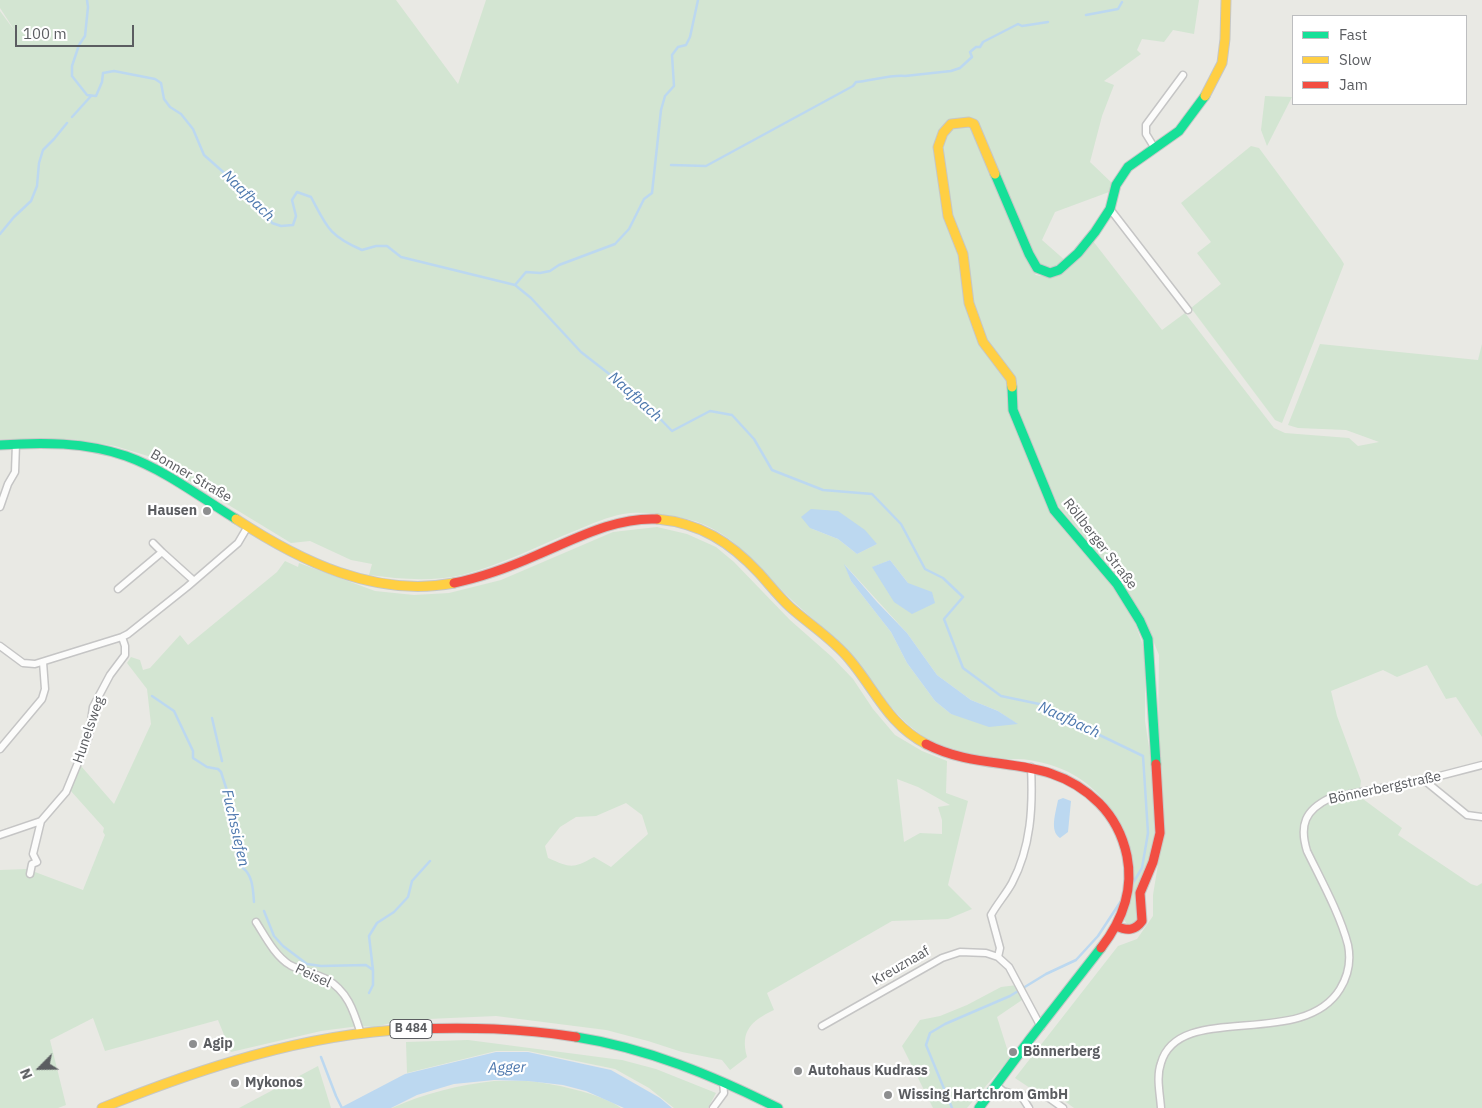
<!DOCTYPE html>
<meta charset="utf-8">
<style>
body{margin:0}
#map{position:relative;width:1482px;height:1108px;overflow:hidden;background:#e9e9e4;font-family:"IBM Plex Sans",sans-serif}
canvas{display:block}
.legend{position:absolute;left:1292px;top:15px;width:175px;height:90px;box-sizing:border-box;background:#fff;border:1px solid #bdbec0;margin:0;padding:6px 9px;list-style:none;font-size:15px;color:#5b5d61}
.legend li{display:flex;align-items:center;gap:10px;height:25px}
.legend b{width:25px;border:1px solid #bdbec0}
.north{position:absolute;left:15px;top:1043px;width:50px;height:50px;-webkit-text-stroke:4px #fff;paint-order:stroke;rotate:247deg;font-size:14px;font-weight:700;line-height:20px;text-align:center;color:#5b5d61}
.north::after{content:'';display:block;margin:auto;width:18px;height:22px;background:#5b5d61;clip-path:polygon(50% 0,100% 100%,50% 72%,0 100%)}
.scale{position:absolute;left:15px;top:25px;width:119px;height:22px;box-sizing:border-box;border:2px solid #5b5d61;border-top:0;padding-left:6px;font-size:15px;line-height:18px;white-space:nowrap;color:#5b5d61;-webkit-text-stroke:4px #fff;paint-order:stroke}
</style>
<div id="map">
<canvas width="1482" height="1108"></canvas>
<ul class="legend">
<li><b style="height:6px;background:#16e098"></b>Fast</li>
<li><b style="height:6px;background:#ffcf43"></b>Slow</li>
<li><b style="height:6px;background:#f24e42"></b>Jam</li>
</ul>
<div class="north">N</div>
<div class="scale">100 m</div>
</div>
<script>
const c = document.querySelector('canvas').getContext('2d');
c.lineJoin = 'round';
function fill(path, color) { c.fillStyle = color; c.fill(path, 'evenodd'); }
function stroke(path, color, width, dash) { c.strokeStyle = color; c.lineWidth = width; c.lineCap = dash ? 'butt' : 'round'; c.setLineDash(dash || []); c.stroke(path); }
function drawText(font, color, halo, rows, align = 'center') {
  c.font = font + ' "IBM Plex Sans",sans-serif'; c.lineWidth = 4.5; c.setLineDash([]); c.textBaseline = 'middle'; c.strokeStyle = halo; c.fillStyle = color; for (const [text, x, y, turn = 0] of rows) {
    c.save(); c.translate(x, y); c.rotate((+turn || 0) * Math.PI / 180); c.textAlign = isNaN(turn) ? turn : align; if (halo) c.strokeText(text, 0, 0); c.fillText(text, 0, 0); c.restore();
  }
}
fill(new Path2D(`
 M0,0H396L458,84L486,0H1199L1194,34L1173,30L1164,42L1142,39L1137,50L1141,54L1104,81L1114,85L1102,116L1090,162L1113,184L1109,192L1055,212L1042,240L1067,262L1059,269L1038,271L1035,275C1064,281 1077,261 1093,241L1162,330L1185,313L1274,428L1285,433L1349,438L1358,446L1379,442L1346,430L1298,428L1288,425L1320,344L1478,360L1482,344V737L1456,697L1446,699L1427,665L1397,677L1383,670L1331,691L1337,716L1361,781L1359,796L1402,828L1398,835L1471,884L1477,886L1482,883V1108H1074L1051,1091L1030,1088L1015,1078L1118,946L1137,939L1153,916V895L1164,827L1158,732L1159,655L1150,633L1121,581L1054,501L1046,505L1113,587L1135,623L1145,651V721L1153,773L1155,845L1135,901L1139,915L1138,921L1130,928L1124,920C1142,882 1135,837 1108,805C1086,778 1064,766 1029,760C1019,758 1009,760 999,759C983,758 967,753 951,748C940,745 929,741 920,734C890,712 878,688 855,660C838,638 814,621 794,602C757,568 732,525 677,517C660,514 640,511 623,514C607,517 591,524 577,530C539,545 502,565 462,575C430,582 400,579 369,575L372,564L351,560L310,541L291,543L148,456L115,446L72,439H0V11L17,34L0,8ZM810,528L877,544L857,554L838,539ZM890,560L908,583L873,567ZM845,565L907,633L937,675L971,700L998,711L1017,724L951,714L935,701L907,663L891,632L851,581Z
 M1265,96L1292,97L1267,146L1261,130Z
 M1251,146L1259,148L1341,259L1344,264L1282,423L1275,420L1191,308L1221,284L1197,253L1211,242L1181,203Z
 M657,527L687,534L716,547L734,562L790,620L832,657L853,679L873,709L895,735L922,751L947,761L946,793L968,801L948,885L972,909L948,919L892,921L767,993L774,1010C751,1021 740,1031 747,1057L730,1070L722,1060L682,1052L648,1041L606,1030L496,1016L428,1019L391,1023L375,1027L359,1026L321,1031L231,1052L218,1020L105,1051L93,1018L50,1040L66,1105L58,1108H0V870L27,869L83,890L105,835L103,832L104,828L70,790L81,766L114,804L151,724L147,689L127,663L131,657L140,660L143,670L150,668L180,635L188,645L277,572L285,561L298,567L299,563L375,591L414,595L449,593L501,580L613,532ZM897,779L918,787L950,805L938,807L942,820V834L920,833L904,842ZM626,803L642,815L648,834L611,867L594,857C572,869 571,868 548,858L545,846L560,827L576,817L596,816Z
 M1017,985L1022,1000L997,1017L1010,1058L967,1108H933L902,1046L920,1020L940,1016L967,1005L1001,987Z
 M468,1040L622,1060L656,1069L716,1093L708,1108H674L649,1088L615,1069L528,1051H496L407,1073L406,1042Z
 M318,1066L331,1108H239Z
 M494,1081C505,1081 516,1081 526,1081C549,1082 603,1094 621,1108H392C425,1093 459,1085 494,1081Z`), '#d3e5d2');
fill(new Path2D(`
 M811,509L838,511L865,530L877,544L857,554L838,539L810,528L801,517Z
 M890,560L908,583L932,592L935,603L912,614L894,602L872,567Z
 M844,564L877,602L907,633L937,675L971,700L998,711L1018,724L989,727L951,714L935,701L907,663L891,632L851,581Z
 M1063,798L1071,801L1068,832L1060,838C1049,831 1056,812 1058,800Z
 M496,1052H528L611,1070L660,1098L672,1108H624L586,1091L563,1085L528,1081L494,1080L454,1084L417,1095L391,1108H340L405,1074Z`), '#bcd8f0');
stroke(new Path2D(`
 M87,0L88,7L85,36L79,45L72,66V76L87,95L96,96L102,82L103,73L114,71L155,79L161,83L164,99L170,107L181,114L193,129L204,155L264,208L272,223L281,226L293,225L296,216L292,200L297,192L311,197C327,227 329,236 362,250L376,246H387L401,257L515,285L531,298L581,352L640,398L672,431L710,411L732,415L754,439L772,470L823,490L872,494L901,524L925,569L943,578L963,597L944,619L963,668L1001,696L1044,705L1085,728L1143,756L1148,833L1142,868L1133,883
 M1086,15L1118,9L1122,2
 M72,117L91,96
 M671,165L706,166L853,86L856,82C869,81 894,74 905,76L951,71L960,68L972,57L970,52L976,47H980L983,42L1018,24L1022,26L1048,22
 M0,234L14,217L31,201L37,186L39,163L43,150L54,139L67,123
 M515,285L526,272L540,273L550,271L559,265L615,244L629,229L644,199L652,193L661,110L665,96L674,86L672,55L678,47L686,45L690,37L698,0
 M152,696L174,711L193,751V758L207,767L218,769L221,772L232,806V829L237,838L243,868C253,876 253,890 254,902
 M212,718L222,761
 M264,911L274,936L283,946L307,964L321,966L366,965L373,970V985L369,993
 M373,970L369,936L377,923L394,912L408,897L412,881L430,861
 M321,1057L336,1096L342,1108
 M952,1108L926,1045L930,1033L945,1024L1010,996L1046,974L1076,960L1098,936L1123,898`), '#bcd8f0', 2.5);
const street = new Path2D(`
 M1154,147L1146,134V125L1183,75
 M1110,209L1188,310
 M0,507L8,484L15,472L16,444
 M153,543L162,552
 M118,589L162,552L193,580
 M0,646L23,663L35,664L122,637L128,634L187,587L238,543L248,526
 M0,749L42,699L45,689L43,662
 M1424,780L1467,815L1482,817
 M0,835L41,821
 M30,874L32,864L37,862L33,854L41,821L66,792L89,736L93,707L110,675L125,655V646L122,637
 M256,922C265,936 275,956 290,965C301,971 315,973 326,979C348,991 354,1012 361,1034
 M998,957L1000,948L991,915C997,904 1006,894 1012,883C1031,847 1033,807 1031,767
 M822,1026L942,958L960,952L986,953L998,957L1009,967L1041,1027
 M997,1086L1003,1091L1022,1097L1036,1094L1045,1095L1063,1108
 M1022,1097L1029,1108
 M713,1108L724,1093L723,1082
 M1161,1108C1160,1093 1156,1077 1161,1063C1179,1000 1302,1051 1340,989C1348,976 1351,960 1348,945C1340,914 1321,880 1307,851C1299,825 1305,810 1330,798L1424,780L1482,765`);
const fast = new Path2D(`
 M995,174L1029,254L1037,268L1050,273L1059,270L1078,253L1095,232L1110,209L1116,185L1128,167L1179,131L1205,96
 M1012,387L1013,410L1054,510L1117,584L1140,621L1148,639L1156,764
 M0,445C42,442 85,442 126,456C165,470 200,497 236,519
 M576,1037C647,1048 714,1076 778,1108
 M979,1108L1030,1039L1101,948`);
const slow = new Path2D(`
 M1205,96L1222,63L1225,39L1226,0
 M995,174L974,124L969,122L951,124L943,133L938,147L948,216L963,254L969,303L983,342L1011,379L1012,387
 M236,519C300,561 375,598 454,583
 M657,519C700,523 730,542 759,573C769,584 779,597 790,607C810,625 833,639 850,660C876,691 888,724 926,744
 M102,1108C201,1068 304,1034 411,1029`);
const jam = new Path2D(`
 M454,583C483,577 510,567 537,555C575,539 615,517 657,519
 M926,744C986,775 1047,751 1099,803C1114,818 1123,837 1127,856C1134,891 1122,921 1101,948
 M1116,926C1127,931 1135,931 1142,921L1140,893L1153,862L1160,833L1156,764
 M411,1029C469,1027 519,1028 576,1037`);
stroke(street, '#c5c5c5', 9);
stroke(fast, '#c6c7c6', 11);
stroke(slow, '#c6c7c6', 11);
stroke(jam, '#c6c7c6', 11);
stroke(street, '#fcfcfb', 6);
stroke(fast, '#16e098', 9);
stroke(slow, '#ffcf43', 9);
stroke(jam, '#f24e42', 9);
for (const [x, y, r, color] of [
 [207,511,5,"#8d8e8f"],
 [193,1044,5,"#8d8e8f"],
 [1013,1052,5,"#8d8e8f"],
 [798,1071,5,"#8d8e8f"],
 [235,1083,5,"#8d8e8f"],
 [888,1095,5,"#8d8e8f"]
]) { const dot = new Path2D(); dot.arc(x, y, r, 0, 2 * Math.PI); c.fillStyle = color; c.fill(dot); stroke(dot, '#fff', 2); }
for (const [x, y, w] of [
 [411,1029,42]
]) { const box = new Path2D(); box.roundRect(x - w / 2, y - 9.5, w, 19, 4); c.fillStyle = '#fff'; c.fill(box); stroke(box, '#5b5d61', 1); }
drawText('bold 12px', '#5b5d61', null, [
 ["B 484",411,1029]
]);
drawText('14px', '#5b5d61', '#fff', [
 ["Bonner Straße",191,476,30],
 ["Röllberger Straße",1100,544,52],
 ["Hunelsweg",89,730,-71],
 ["Bönnerbergstraße",1385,788,-12],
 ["Kreuznaaf",901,966,-30],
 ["Peisel",313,976,25]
]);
drawText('bold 14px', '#5b5d61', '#fff', [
 ["Hausen",197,511,"right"],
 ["Agip",203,1044],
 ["Bönnerberg",1023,1052],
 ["Autohaus Kudrass",808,1071],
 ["Mykonos",245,1083],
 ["Wissing Hartchrom GmbH",898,1095]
], 'left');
drawText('italic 15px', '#4c77ad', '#fff', [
 ["Naafbach",248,196,44],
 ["Naafbach",635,397,42],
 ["Naafbach",1069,720,25],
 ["Fuchssiefen",235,828,77],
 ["Agger",507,1068,-1]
]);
</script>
